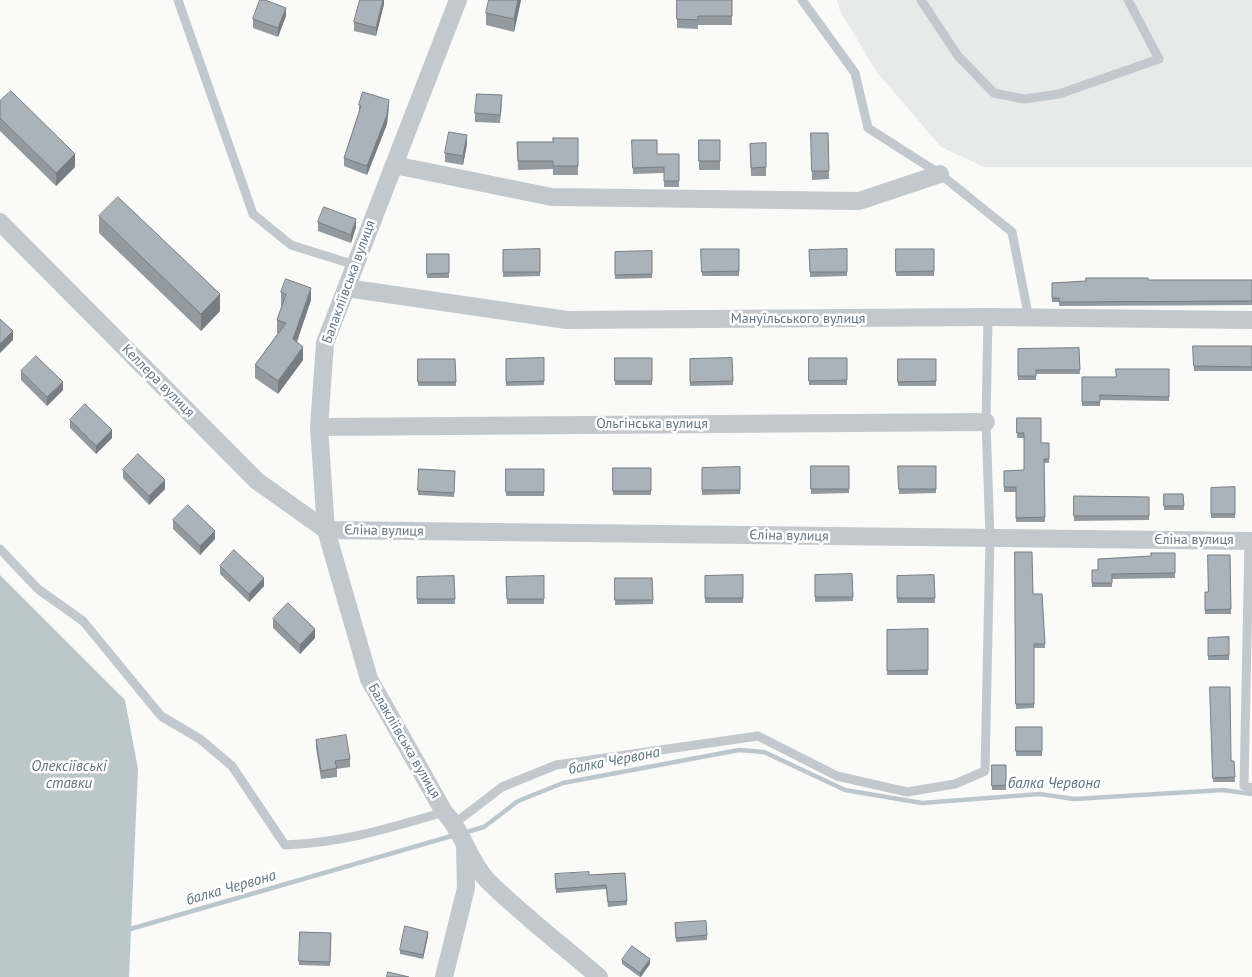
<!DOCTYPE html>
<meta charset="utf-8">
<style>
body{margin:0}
canvas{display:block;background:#fafaf8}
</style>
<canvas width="1252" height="977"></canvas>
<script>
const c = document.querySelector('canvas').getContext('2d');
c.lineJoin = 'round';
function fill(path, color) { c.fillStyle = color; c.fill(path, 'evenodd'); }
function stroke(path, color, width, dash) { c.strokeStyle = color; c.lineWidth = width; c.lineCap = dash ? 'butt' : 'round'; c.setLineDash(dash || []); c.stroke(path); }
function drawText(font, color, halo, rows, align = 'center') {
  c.font = font + ' "PT Sans",sans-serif'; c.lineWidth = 5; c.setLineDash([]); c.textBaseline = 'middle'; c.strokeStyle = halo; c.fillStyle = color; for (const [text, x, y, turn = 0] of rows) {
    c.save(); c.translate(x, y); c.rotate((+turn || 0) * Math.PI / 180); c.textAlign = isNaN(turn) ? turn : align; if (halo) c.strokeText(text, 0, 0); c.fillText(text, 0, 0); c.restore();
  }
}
fill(new Path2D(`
 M837,0H1252V167H984L941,147L876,71L840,11Z`), '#e8e9e9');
fill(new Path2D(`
 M0,575L125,700L138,769L129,977H0Z`), '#bbc7cb');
stroke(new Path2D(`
 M463,833L484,827L518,801L563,783L739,750L764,752L845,790L922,803L1040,794L1074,799L1223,790L1252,794
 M127,930L455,835`), '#bbc7cb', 4.5);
stroke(new Path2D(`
 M178,0L253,214L291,245L355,265
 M802,0L855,73L868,128L940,174L1012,232L1029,319
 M921,0L958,56L994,93L1024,99L1059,94L1159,59L1128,0
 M1249,541L1244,786L1252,788
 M0,549L38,589L83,621L161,716L200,739L232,766L285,845C342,843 390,828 444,812
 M455,823L502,787L556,765L758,736L837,776L907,792L955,784L985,771L990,538L986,422L988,317`), '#c3c8cc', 9);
stroke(new Path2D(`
 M458,0L325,343L319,427L326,530L369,679L444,812C463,831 468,860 487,880C521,914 562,945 599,977
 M394,165L552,197L859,201L940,174
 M0,222L257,481L326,530L1252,541
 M346,288L567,320L988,317L1252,320
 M319,427L986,422
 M444,977L466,888L465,847`), '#c3c8cc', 18);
fill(new Path2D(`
 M384,0V4L376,36L354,31V22Z
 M521,0L514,32L486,25V13Z
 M677,0H732V25H698V29L677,28Z
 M286,16L278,37L253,28V19Z
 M0,101L75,167L56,186L0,131Z
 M502,104L500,123L475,122V113Z
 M359,105L389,109L387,124L367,175L344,166V158L359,113Z
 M811,133H828L829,179L812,180Z
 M578,138V175H553V169L518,170L517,142H553Z
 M632,140L657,154H679V187H664V173L633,174Z
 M699,140H720V170H699Z
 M766,143V176H751L750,144Z
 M467,144L463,165L445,162V153Z
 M99,216L220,311L201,331L99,233Z
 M318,222L356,227L351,243L318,231Z
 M540,249V276L503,277V250Z
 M701,249H739V276H702Z
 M847,249V276L810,277L809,250Z
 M896,249H934V276H896Z
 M652,251V278L615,279V252Z
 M427,254H449V278H427Z
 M1148,280H1252V305L1059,306V302H1052V283Z
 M281,292L311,300L297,342L303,360L278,394L255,378V365L278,333H277V320L282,306L281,305Z
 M1193,346H1252V371H1194Z
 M1079,348L1080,374H1036V380H1018V349Z
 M544,358V385L506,386V359Z
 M615,358H652V385H615Z
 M732,358L733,385L690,386V359Z
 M809,358H847V385H809Z
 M418,359H455L456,386H418Z
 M898,359H936V386H898Z
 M1169,369V401L1100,400V406H1082V377H1116Z
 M21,371L63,390L47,406L21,380Z
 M1017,418L1041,443H1049V463H1044L1045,522H1016V492H1004V471L1024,470V438H1017Z
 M70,420L112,438L96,454L70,428Z
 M811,466H849V493L811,494Z
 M898,466H936V493L899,494Z
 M740,467V494L702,495V468Z
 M613,468H651V495H613Z
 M419,469L455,471L454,497L418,495Z
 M506,469H544V496H506Z
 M123,470L165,489L149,505L123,478Z
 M1235,487V518H1211V488Z
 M1164,494H1183L1184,510H1164Z
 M1074,496L1149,497V520L1074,521Z
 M173,520L215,539L200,555L173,529Z
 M1015,552L1033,594H1042L1045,648H1034V708L1016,709Z
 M1175,553V578L1112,579V587H1092V570H1098L1151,556Z
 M1230,555L1231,614H1205V592H1208Z
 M220,566L264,586L249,602L220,574Z
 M852,574L853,601L815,602V575Z
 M743,575V603H705V576Z
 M934,575L935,603H897V576Z
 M454,576L455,604H417V577Z
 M544,576V604H507L506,577Z
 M615,578H652L653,604L615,605Z
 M273,619L315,638L300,654L273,628Z
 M928,629V675H887V630Z
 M1229,637V660H1208V638Z
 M1210,687L1231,761H1234L1235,782H1213Z
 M1016,727H1042V756H1016Z
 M316,740L350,759V767L337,769V777L321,779L316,748Z
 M992,765H1006V790H992Z
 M625,873L627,905L608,907L606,889L556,893L555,878L589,875Z
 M675,927L707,935V940L676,942Z
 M331,933L330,966L299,965V961Z
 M428,936L423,959L400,954V950Z
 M622,960L650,964L641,977H640L622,964Z`), '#929a9f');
fill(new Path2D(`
 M383,0H384V4L376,36V28Z
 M518,0H521L514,32V19Z
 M286,8V16L278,37V28Z
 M389,100L387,124L367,175V166Z
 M467,135V144L463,165V156Z
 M75,154V167L56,186V173Z
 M356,219V227L351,243V235Z
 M311,288V300L293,352V339Z
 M220,294V311L201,331V314Z
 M13,331V340L0,353V344Z
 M303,347V360L278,394V381Z
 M63,382V390L47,406V397Z
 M112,430V438L96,454V446Z
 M165,480V489L149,505V496Z
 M215,531V539L200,555V546Z
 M264,578V586L249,602V594Z
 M315,629V638L300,654V645Z
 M428,932V936L423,959V955Z
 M650,959V964L640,977V973Z`), '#777d82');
const building = new Path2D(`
 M260,0H265L286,8L278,28L253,19Z
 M360,0H383L376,28L354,22Z
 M489,0H518L514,19L486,13Z
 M677,0H732V16H698V20L677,19Z
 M11,91L75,154L56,173L0,118V101Z
 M363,92L389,100L387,115L367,166L344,158L361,106L359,105Z
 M477,94L502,95L500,115L475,113Z
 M449,132L467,135L463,156L445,153Z
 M811,133H828L829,171H812Z
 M553,138H578V166H553V161H518L517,142H553Z
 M632,140H657V154H679V181H664V167L633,168Z
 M699,140H720V161H699Z
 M766,143V167L751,168L750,144Z
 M118,197L220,294L201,314L99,216Z
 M324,207L356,219L351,235L318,222Z
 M540,249V272H503V250Z
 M701,249H739V271L702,272Z
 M847,249V272H810L809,250Z
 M896,249H934V271L896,272Z
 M652,251V274L615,275V252Z
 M427,254H449V273L427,274Z
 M1086,278H1148V280H1252V301L1059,302V298H1052V283L1086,281Z
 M286,279L311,288L293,339L303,347L278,381L255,365L286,323L277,320L286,294L281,292Z
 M0,319L13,331L0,344Z
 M1193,346H1252V367L1194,366Z
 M1079,348L1080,370H1036V376H1018V349Z
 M36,356L63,382L47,397L21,371Z
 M544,358V381L506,382V359Z
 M615,358H652V381H615Z
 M732,358L733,381L690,382V359Z
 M809,358H847V380L809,381Z
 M418,359H455L456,382H418Z
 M898,359H936V381L898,382Z
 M1116,369H1169V397L1100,395V402H1082V377H1116Z
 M85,404L112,430L96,446L70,420Z
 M1017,418H1041V443H1049V459H1044L1045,517L1016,518V487H1004V471L1024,470V433H1017Z
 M138,454L165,480L149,496L123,470Z
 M811,466H849V489H811Z
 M898,466H936V489H899Z
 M740,467V490H702V468Z
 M613,468H651V491H613Z
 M419,469L455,471L454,493L418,491Z
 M506,469H544V492H506Z
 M1235,487V514H1211V488Z
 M1164,494H1183L1184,506H1164Z
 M1074,496L1149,497V516H1074Z
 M188,505L215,531L200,546L173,520Z
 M234,550L264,578L249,594L220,566Z
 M1015,552H1032L1033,594H1042L1045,644H1034V704H1016Z
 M1151,553H1175V573L1112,574V583H1092V570H1098V559L1151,556Z
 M1208,555H1230L1231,609L1205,610V592H1208Z
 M852,574L853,597H815V575Z
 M743,575V598H705V576Z
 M934,575L935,598H897V576Z
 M454,576L455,599H417V577Z
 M544,576V599H507L506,577Z
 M615,578H652L653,600H615Z
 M288,603L315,629L300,645L273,619Z
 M928,629V670L887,671V630Z
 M1229,637V655L1208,656V638Z
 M1210,687H1230L1231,761H1234L1235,777L1213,778Z
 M1016,727H1042V751H1016Z
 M346,735L350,759L335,761L337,768L321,771L316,740Z
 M992,765H1006V785L992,786Z
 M589,872V875L625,873L627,901L608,902L606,885L556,889L555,874Z
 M706,921L707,935L676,938L675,923Z
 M405,926L428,932L423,955L400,950Z
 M300,932L331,933L330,962L299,961Z
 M632,946L650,959L640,973L622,960Z
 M388,972L409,977H387Z`);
fill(building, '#aab3b9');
stroke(building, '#777d82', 1);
drawText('14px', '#657683', '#fff', [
 ["Балакліївська вулиця",349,282,-70],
 ["Мануїльського вулиця",798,319],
 ["Келлера вулиця",158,381,45],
 ["Ольгінська вулиця",652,424],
 ["Єліна вулиця",384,531,1],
 ["Єліна вулиця",789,536,1],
 ["Єліна вулиця",1194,540],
 ["Балакліївська вулиця",404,741,60]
]);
drawText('italic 15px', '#60757c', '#fff', [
 ["балка Червона",614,761,-11],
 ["Олексіївські",69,767],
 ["ставки",69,784],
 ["балка Червона",1054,784],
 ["балка Червона",231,888,-16]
]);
</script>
